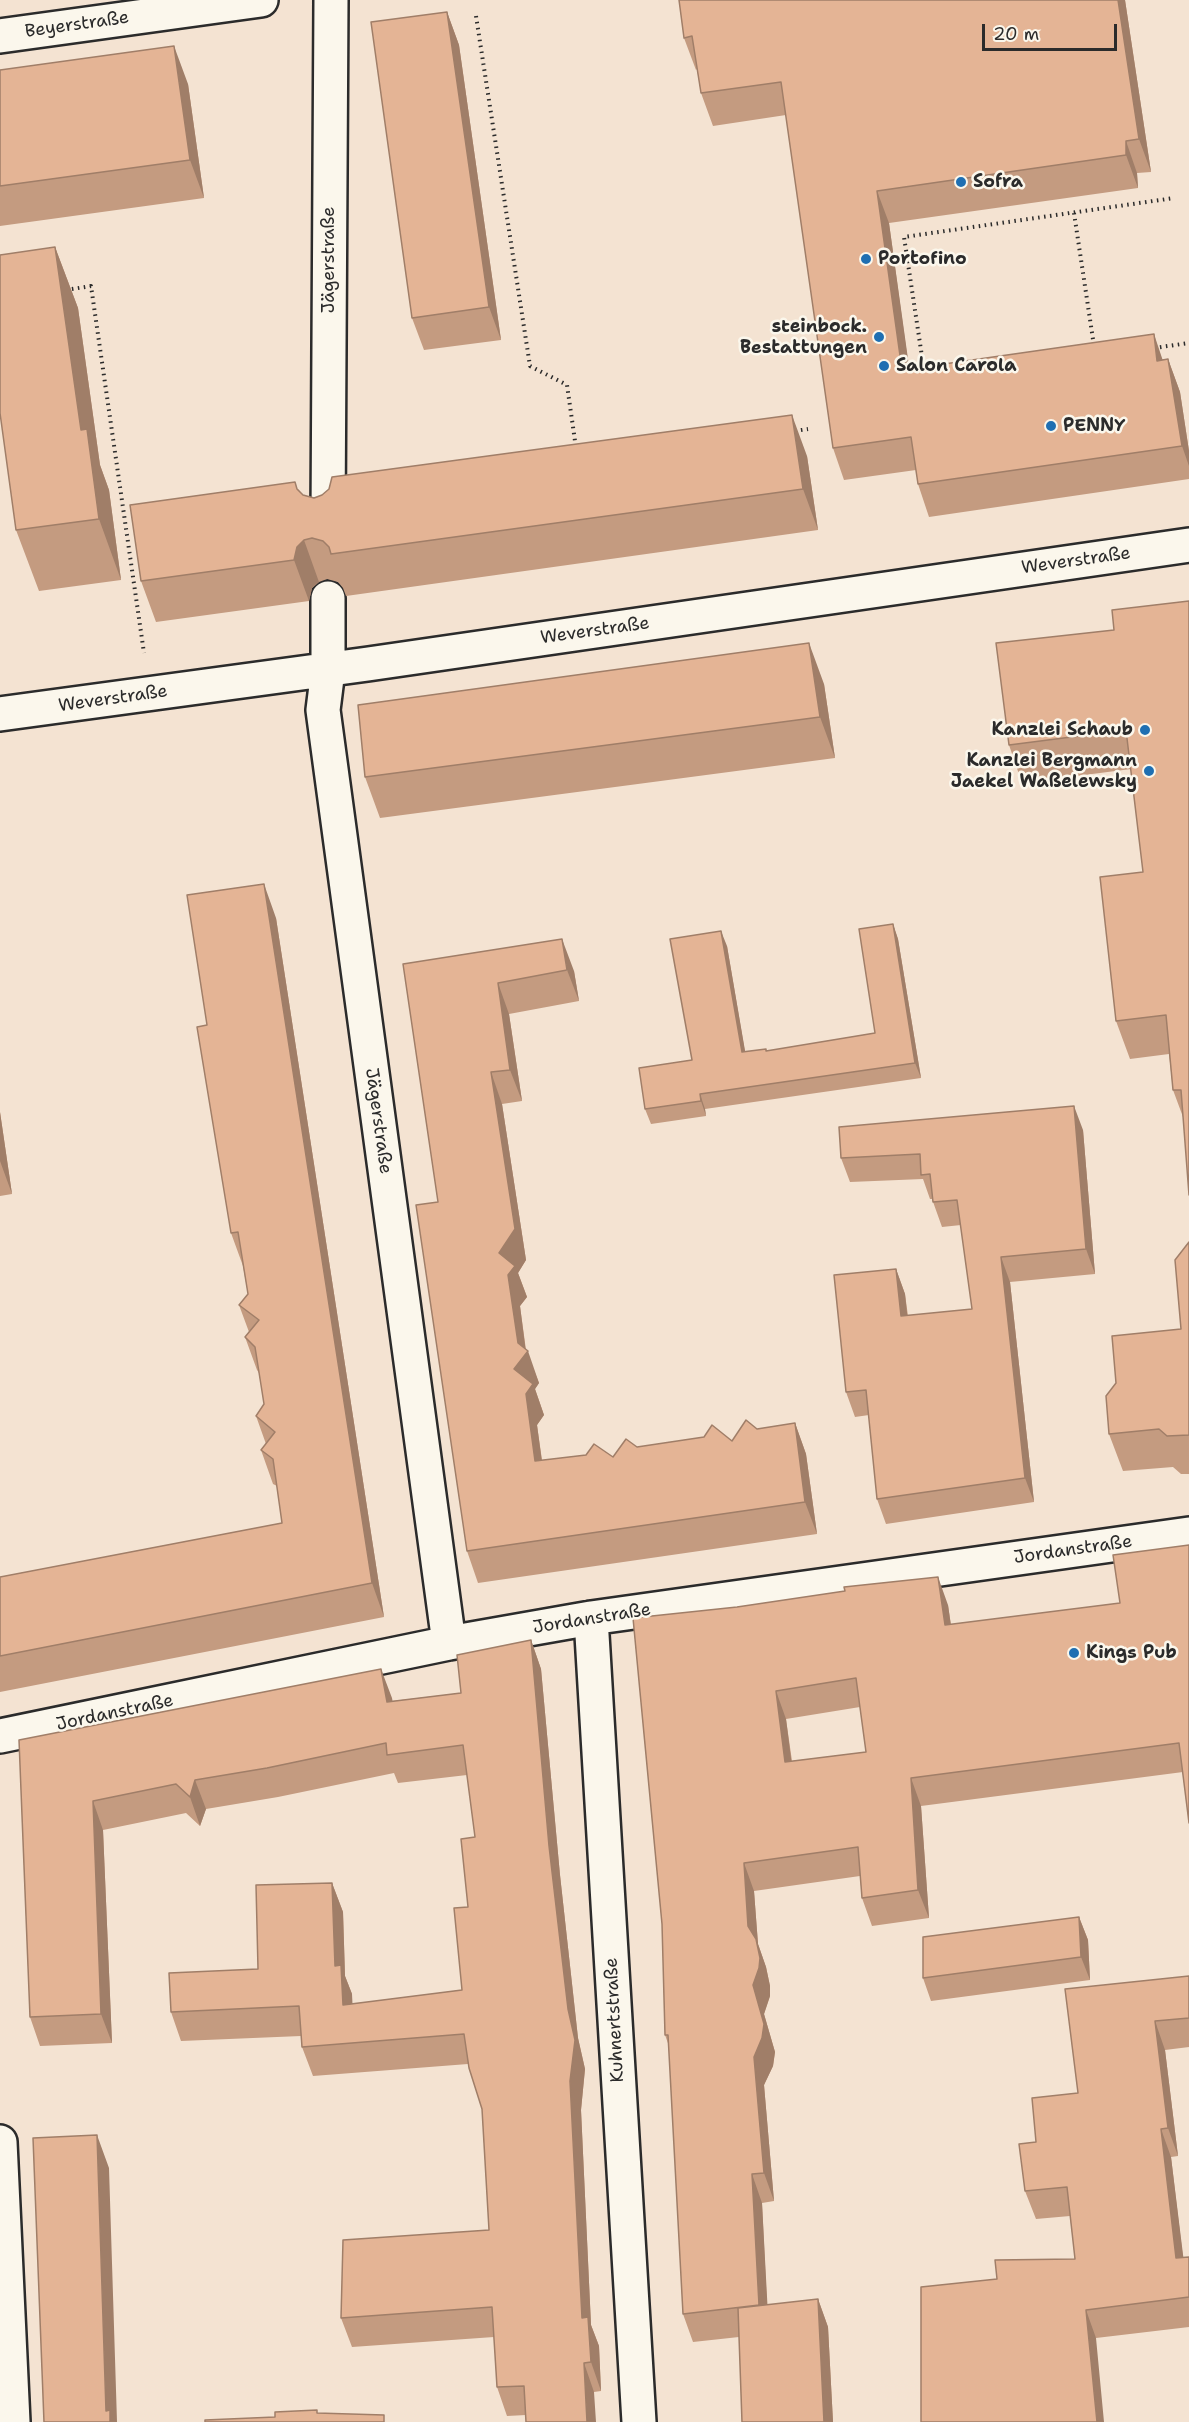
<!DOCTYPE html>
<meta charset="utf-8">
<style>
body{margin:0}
#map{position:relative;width:1189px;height:2422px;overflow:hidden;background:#f4e3d2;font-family:"Shantell Sans",sans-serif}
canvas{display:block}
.scale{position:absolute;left:982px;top:24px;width:135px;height:27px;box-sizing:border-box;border:3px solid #2b2b2b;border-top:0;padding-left:8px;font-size:18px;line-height:21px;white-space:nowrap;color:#2b2b2b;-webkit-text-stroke:4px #fbf7ec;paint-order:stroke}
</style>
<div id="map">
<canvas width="1189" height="2422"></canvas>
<div class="scale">20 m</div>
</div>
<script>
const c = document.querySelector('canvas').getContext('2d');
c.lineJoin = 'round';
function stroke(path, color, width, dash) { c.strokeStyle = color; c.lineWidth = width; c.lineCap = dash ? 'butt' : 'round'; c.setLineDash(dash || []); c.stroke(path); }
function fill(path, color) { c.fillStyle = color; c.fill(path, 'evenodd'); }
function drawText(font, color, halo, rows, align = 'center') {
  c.font = font + ' "Shantell Sans",sans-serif'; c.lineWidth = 5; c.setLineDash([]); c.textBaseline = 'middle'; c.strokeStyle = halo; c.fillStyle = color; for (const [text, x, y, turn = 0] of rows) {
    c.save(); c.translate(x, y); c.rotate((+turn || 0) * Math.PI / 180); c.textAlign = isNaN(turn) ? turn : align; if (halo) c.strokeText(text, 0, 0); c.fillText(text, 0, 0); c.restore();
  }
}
const minor = new Path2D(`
 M0,36L261,0
 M328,520L331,0
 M328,598V670L323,710L449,1643
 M0,714L368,664L1189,545
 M591,1618L639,2422
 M0,1736L449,1643L591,1618L1189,1534
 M0,2142L13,2422`);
stroke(minor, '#2b2b2b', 38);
stroke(new Path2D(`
 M476,16L530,366L567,385L576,448
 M1074,213L1094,346
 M66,290L91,286L144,653
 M1154,348L1189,343
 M924,370L904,237L1174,198
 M795,431L808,429`), '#2b2b2b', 4, [1.5, 4.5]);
stroke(minor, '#fbf7ec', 33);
fill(new Path2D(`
 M679,0H1125L1151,172L1137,173L1138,188L889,223L909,369L1168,359L1180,392L1189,451V479L929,517L918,484L916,470L844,480L833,448L786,115L713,126L701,93L697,69L696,70L684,38Z
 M447,12L459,45L501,340L424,350L412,318Z
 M0,70L188,84L204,198L0,226Z
 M55,247L78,308L100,465L109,490L121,580L39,591L16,530Z
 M807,456L818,530L346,596L343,588L338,582L327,579L319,582L312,588L309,601L156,622L141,581L298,489L303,495L314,498Z
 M1189,601L1183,1117L1173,1090L1169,1054L1130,1059L1116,1021L1143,872L1131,769L1022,783L1009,745L1114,630Z
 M824,684L835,758L380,818L365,777Z
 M276,918L384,1617L0,1692V1577L282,1523L277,1486L273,1484L261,1450L266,1444L256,1416L264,1404L259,1373L257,1370L245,1337L249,1332L239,1305L248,1294L243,1266L231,1233L207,1025Z
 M893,924L898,939L921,1078L705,1109L706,1116L651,1124L645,1109L692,1060L727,946L745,1052L766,1051L875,1033Z
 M403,964L574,971L579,1001L509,1014L522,1101L502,1104L526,1260L518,1273L527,1297L520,1306L526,1350L539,1383L535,1389L544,1415L537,1425L542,1460L613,1457L637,1447L732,1441L757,1429L795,1423L806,1454L817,1534L478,1583L467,1551L438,1202Z
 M0,1112L12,1194L0,1196Z
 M1083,1130L1095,1274L1010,1282L1034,1502L886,1524L877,1499L869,1415L855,1417L846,1392L896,1269L905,1294L908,1316L972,1309L961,1225L942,1227L932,1199H930L923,1179L850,1182L841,1158Z
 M1189,1242V1474H1181L1173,1467L1123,1471L1109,1434L1181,1329Z
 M1189,1545L1183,1772L921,1806L929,1918L872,1926L862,1898L860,1876L754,1891L758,1944L766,1967L770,1986V1996L764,2014L775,2052L773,2066L764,2085L774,2201L762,2203L767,2305L818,2299L828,2327L833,2422H742L739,2337L693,2342L683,2314L669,2046L665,2035L662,1924L633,1618L948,1605L951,1625L1120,1603ZM860,1707L866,1752L792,1761L786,1719Z
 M531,1640L541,1669L560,1875L578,2038L585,2069L581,2110L591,2325L599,2346L601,2391L594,2392L526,2415L507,2416L497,2387L494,2337L352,2347L341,2318L489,2230L482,2109L468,2064L313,2076L302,2047L301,2036L181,2041L171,2012L258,1969L332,1883L343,1912L345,1976L352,1994V2004L462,1990L468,1907L475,1837L467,1775L398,1783L394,1773L278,1797L206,1809L200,1826L186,1813L103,1830L112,2043L40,2046L30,2017L19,1740L392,1698V1701L461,1693Z
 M1079,1917L1088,1940L1090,1980L931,2001L923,1978Z
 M1189,1976V2047L1165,2050L1178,2156L1171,2157L1183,2258L1189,2257V2327L1096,2338L997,2279L1075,2259L1070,2216L1036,2219L1025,2191L1036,2142L1078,2093Z`), '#c49b80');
fill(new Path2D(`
 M1118,0H1125L1151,172L1139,139Z
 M447,12L459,45L501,340L489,307Z
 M174,46L188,84L204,198L190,160Z
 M1126,141L1137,173L1138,188L1126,155Z
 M877,191L889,223L914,402L902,370Z
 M55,247L78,308L100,465L109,490L121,580L99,519L81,430Z
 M1154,334L1165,367L1157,361Z
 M1168,359L1180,392L1189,451V466L1182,446Z
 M792,415L807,456L818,530L803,489Z
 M304,540L319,582L312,588L309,601L294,560L297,547Z
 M809,643L824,684L835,758L820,717Z
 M264,884L276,918L384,1617L372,1583Z
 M893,924L898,939L921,1078L915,1063Z
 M721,931L727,946L748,1068L742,1052Z
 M562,939L574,971L579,1001L567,970Z
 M498,983L509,1014L522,1101L510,1070Z
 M491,1072L502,1104L526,1260L518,1273L527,1297L520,1306L526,1353L528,1351L539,1383L535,1389L544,1415L537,1425L546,1492L535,1461L514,1369L499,1253Z
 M700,1094L705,1109L706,1116L701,1101Z
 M1074,1106L1083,1130L1095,1274L1086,1249Z
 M0,1112L12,1194L0,1161Z
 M1001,1257L1010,1282L1034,1502L1025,1478Z
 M896,1269L905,1294L910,1341L901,1316Z
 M795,1423L806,1454L817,1534L805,1502Z
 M938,1577L948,1605L955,1654L945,1625Z
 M531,1640L541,1669L560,1875L578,2038L585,2069L581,2110L591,2325L599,2346L601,2391L591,2362L582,2318L570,2081L568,2009L549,1846Z
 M381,1669L392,1698L398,1731L387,1702Z
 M776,1691L786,1719L795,1790L785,1762Z
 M911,1778L921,1806L929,1918L918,1890Z
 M195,1780L206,1809L200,1826L190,1797Z
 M93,1801L103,1830L112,2043L101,2014Z
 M744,1863L754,1891L758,1944L766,1967L770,1986V1996L764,2014L775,2052L773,2066L764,2085L774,2201L764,2173L754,2057L753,1985L748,1926Z
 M332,1883L343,1912L345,1976L352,1994L354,2034L343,2005L335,1966Z
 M1079,1917L1088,1940L1090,1980L1081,1957Z
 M1155,2021L1165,2050L1178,2156L1168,2128Z
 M1161,2129L1171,2157L1187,2287L1176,2258Z
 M97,2135L109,2168L117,2422H110L106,2411Z
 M752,2174L762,2203L769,2334L759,2305Z
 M818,2299L828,2327L833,2422H824Z
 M1086,2310L1096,2338L1104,2422H1097Z
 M584,2363L594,2392L596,2422H587Z`), '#a07e68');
const building = new Path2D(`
 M679,0H1118L1139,139L1126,141V155L877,191L902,370L1154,334L1157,361L1168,359L1182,446L918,484L911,437L833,448L781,82L701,93L692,36L684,38Z
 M447,12L489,307L412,318L371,22Z
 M174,46L190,160L0,186V70Z
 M55,247L81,430L87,429L99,519L16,530L0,413V255Z
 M792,415L803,489L331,554L329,547L323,541L312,538L304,540L297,547L294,560L141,581L130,505L295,482L297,489L303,495L314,498L322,495L329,489L332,477Z
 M1189,601V1195L1181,1090H1173L1166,1015L1116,1021L1100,877L1143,872L1126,730L1009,745L996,643L1114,630L1112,610Z
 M809,643L820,717L365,777L358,705Z
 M264,884L372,1583L0,1656V1577L282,1523L273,1459L261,1450L275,1432L256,1416L264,1404L255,1347L245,1337L259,1320L239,1305L248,1294L238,1232L231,1233L197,1027L207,1025L187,895Z
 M893,924L915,1063L700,1094L701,1101L645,1109L639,1068L692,1060L670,939L721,931L742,1052L766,1049V1051L875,1033L859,929Z
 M562,939L567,970L498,983L510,1070L491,1072L515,1229L499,1253L515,1266L508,1275L518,1343L528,1351L514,1369L533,1384L526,1394L535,1461L586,1455L594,1444L613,1457L626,1439L637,1447L704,1437L712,1425L732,1441L746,1420L757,1429L795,1423L805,1502L467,1551L416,1205L438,1202L403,964Z
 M1074,1106L1086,1249L1001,1257L1025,1478L877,1499L866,1390L846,1392L834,1275L896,1269L901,1316L972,1309L957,1200L933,1202L930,1174L921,1175L920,1154L841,1158L839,1127Z
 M1189,1242V1435L1167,1436L1159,1429L1109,1434L1106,1396L1116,1383L1112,1336L1181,1329L1175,1260Z
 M1189,1545V1823L1179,1743L911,1778L918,1890L862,1898L858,1847L744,1863L748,1926L756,1939L760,1958L759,1968L753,1985L764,2024L762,2038L754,2057L764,2173L752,2174L759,2305L683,2314L668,2035H665L662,1924L633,1618L737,1607L845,1591L844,1587L938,1577L945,1625L1120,1603L1113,1555ZM856,1678L866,1752L785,1762L776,1691Z
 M531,1640L549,1846L568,2009L575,2040L570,2081L582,2318L588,2317L591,2362L584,2363L587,2422H526L524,2386L497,2387L492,2307L341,2318L343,2240L489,2230L482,2109L469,2068L464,2034L302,2047L299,2006L171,2012L169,1973L258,1969L256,1885L332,1883L335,1966L341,1965L343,2005L462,1990L454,1908L468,1907L461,1839L475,1837L463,1745L387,1755L386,1743L267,1768L195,1780L190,1797L176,1784L93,1801L101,2014L30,2017L19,1740L381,1669L387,1702L461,1693L457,1655Z
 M1079,1917L1081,1957L923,1978V1937Z
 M1189,1976V2018L1155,2021L1168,2128L1161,2129L1176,2258L1189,2257V2297L1086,2310L1097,2422H921V2287L997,2279L995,2260L1075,2259L1067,2187L1025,2191L1019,2144L1036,2142L1032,2098L1078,2093L1065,1989Z
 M97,2135L106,2411L110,2410V2422H44L33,2138Z
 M818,2299L824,2422H742L738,2308Z
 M317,2410V2413L384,2415V2422H205V2420L275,2417V2412Z`);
fill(building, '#e4b495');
stroke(building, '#a07e68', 1.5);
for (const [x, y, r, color] of [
 [961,182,6,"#1f6fb2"],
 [866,259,6,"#1f6fb2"],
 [879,337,6,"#1f6fb2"],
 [884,366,6,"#1f6fb2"],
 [1051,426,6,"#1f6fb2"],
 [1145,730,6,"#1f6fb2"],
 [1149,771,6,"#1f6fb2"],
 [1074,1653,6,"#1f6fb2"]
]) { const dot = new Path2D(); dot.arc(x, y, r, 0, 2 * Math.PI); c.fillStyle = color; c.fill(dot); stroke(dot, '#fbf7ec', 2); }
drawText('18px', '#2b2b2b', '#fbf7ec', [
 ["Beyerstraße",77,25,-8],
 ["Jägerstraße",329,260,-90],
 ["Weverstraße",1076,561,-8],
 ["Weverstraße",595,631,-8],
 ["Weverstraße",113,699,-8],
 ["Jägerstraße",378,1121,82],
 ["Jordanstraße",1073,1550,-8],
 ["Jordanstraße",592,1619,-9],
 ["Jordanstraße",115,1713,-12],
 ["Kuhnertstraße",615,2020,-93]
]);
drawText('bold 18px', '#2b2b2b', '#fbf7ec', [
 ["Sofra",973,182],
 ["Portofino",878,259],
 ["steinbock.",867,327,"right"],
 ["Bestattungen",867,348,"right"],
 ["Salon Carola",896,366],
 ["PENNY",1063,426],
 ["Kanzlei Schaub",1133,730,"right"],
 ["Kanzlei Bergmann",1137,761,"right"],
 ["Jaekel Waßelewsky",1137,782,"right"],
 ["Kings Pub",1086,1653]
], 'left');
</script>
